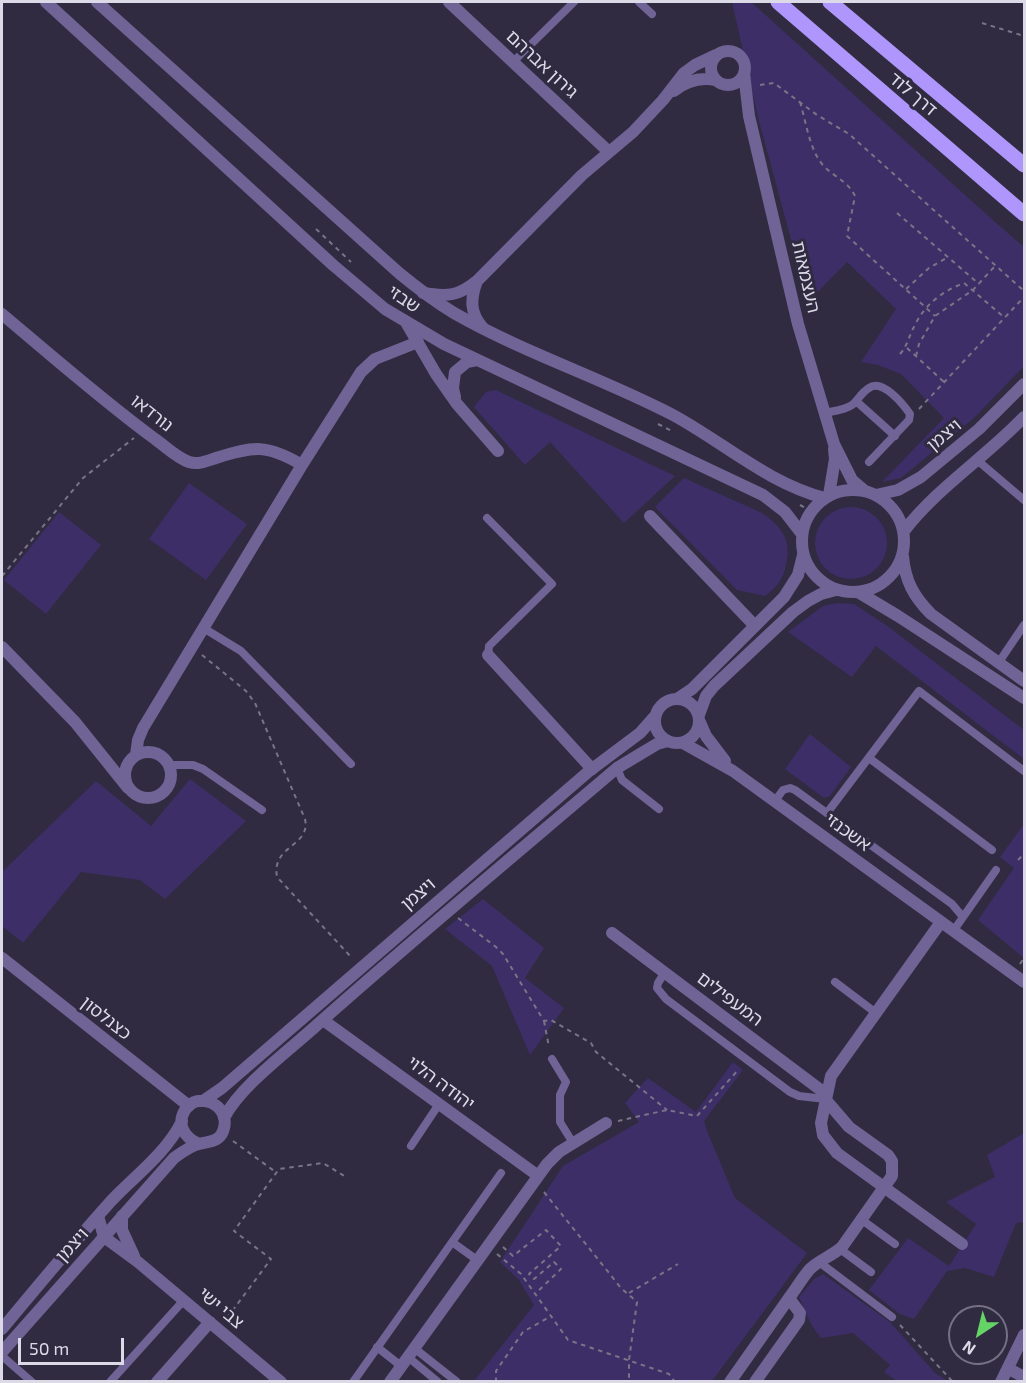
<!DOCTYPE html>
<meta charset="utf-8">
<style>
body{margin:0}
#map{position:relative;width:1026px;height:1383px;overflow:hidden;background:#302b40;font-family:"Exo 2",sans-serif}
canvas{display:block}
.frame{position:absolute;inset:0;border:3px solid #dddae8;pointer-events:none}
.north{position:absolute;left:948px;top:1305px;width:60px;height:60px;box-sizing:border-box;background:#302b40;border:2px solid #757183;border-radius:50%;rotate:215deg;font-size:16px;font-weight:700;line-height:24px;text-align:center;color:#dddae8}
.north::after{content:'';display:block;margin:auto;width:21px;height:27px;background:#65d467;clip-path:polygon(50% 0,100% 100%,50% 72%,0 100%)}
.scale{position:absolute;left:18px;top:1338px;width:106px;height:27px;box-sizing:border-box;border:3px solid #dddae8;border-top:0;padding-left:8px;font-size:18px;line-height:21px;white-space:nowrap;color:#dddae8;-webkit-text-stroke:4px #302b40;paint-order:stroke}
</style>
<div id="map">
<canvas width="1026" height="1383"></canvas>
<div class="frame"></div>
<div class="north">N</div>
<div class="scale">50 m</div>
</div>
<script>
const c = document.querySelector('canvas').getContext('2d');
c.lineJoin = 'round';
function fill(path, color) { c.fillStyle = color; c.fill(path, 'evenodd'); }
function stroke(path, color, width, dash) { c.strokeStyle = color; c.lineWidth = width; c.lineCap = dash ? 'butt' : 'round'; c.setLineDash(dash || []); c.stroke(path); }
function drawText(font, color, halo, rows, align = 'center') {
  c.font = font + ' "Exo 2","Noto Sans Hebrew",sans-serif'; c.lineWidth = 6; c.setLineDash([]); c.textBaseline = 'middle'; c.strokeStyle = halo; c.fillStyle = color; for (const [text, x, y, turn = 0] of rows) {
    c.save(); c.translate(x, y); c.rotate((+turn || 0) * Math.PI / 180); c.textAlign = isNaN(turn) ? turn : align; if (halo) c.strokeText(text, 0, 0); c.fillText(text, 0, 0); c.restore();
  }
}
fill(new Path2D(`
 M732,2H751L995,222L1024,247V366L974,418L901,478L882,482L944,418L901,374L878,365L861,362L896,309L847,262L808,302L759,121Z
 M496,390L675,476L624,523L550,442L525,465L474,407L486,392Z
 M684,478L762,513C782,527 792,540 786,565C783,580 777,587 765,596L737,590L655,507Z
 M189,483L247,524L206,580L149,539Z
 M815 543a36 36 0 1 1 72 0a36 36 0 1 1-72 0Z
 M59,512L101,545L46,614L4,580Z
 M838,603L854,604L886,625L1024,730V759L876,646L852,677L788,632L823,606Z
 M810,734L851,767L830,796L824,798L785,769Z
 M190,779L246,821L165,899L140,880L81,872L23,943L2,926V872L96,781L151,826Z
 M1024,824V958L978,920L1014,868L1000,857Z
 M483,899L544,948L525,978L564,1008L530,1055L492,966L445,929Z
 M733,1062L743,1070L704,1121L707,1131L735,1198L807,1253L712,1381H474L534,1305L519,1280L500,1262L563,1166L639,1122L625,1103L648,1078L696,1112Z
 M1024,1133V1222L1016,1223L994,1277L965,1268L947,1271L914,1319L900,1314L869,1290L908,1238L949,1266L976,1224L946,1202L995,1177L987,1155Z
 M823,1274L890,1322L935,1373L948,1381H897L884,1372L890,1365L853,1333L821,1338L811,1324L799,1297L814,1279Z`), '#3e2e67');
stroke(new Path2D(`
 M982,23L1024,36
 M760,85L774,83L817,115L849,134L1024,291
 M800,102C806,121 809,148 822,164C832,176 848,181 855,196L847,236L935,316
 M897,213L979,284
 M316,229L351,262
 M906,289L929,268L948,257
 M907,348L944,382
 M900,354C908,345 909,335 915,325C925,304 943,291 964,283L1005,318
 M916,356L919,344L935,316L973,290L995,266
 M919,409L1024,297
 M658,424L674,432
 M800,505L811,511
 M2,576L83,478L134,438
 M202,655L246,691L255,703L305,819C311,847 271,845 277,877L352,958
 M1018,860L1024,854
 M458,918L496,947L503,954L544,1021L551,1020L591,1043L596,1052L667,1110
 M1020,964L1024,958
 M544,1021L549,1047
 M618,1121L667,1110L697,1116L739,1069
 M233,1141L277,1173
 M544,1192L621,1288L637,1302L629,1360V1382
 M503,1247L513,1256L546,1230L561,1246L529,1274L534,1279L554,1262L561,1269L535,1294
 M497,1254L521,1274L568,1340L669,1374L675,1382
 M629,1293L678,1264
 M227,1318L271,1259L234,1231L279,1169L323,1163L346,1177
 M900,1325L953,1382
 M496,1382V1371L523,1332L551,1316`), '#797587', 2, [4.5, 4.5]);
stroke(new Path2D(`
 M639,2L652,14
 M513,62L574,2
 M856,401L895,436
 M825,413C833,411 845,410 852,405C858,400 862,392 869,388C882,378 903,404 910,414L909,420L869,462
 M977,460L1024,500
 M487,518L552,584L489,646L488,655
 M205,629L241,651L351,764
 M999,662L1024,625
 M869,758L992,850
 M169,765H193L203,769L262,810
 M617,768L622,780L659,809
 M775,801L783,790L790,788L795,790L952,904L963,917
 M827,813L919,691L1024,771
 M954,930L996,870
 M665,972L658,983L657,988L666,999L790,1092L799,1096L825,1099
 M835,982L876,1013
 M552,1059L566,1082L560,1095V1122L573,1143
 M411,1146L439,1104
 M862,1220L895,1244
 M452,1242L477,1260
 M840,1249L871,1272
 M819,1262L892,1317
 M377,1347L401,1366
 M414,1348L457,1382
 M2,1356L32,1382
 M408,1357L438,1382
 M110,1382L184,1300
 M353,1382L501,1173`), '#6f6495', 8);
stroke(new Path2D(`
 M449,2L609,152
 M711 68a17 17 0 1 1 34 0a17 17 0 1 1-34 0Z
 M744,73L749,116L798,324L834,444L852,480L865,491
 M674,91C686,81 701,77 716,80
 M477,281C470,300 470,313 483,328
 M423,293C448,297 459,296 478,280L582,175L633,132L663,100L684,73L695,65L716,55
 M2,314C52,356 102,400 155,439C165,446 177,458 189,462C198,465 207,461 216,458C254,446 267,444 302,465
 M407,324L436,374L457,404L498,451
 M455,397L453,388L455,372L467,362L477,360
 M829,495L835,459L834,449
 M650,516L755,626
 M2,647L75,722L128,788
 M488,655L592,769
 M700,722L706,736L725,761
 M683,743L733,771L1024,982
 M125 775a23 23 0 1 1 46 0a23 23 0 1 1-46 0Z
 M136,755L138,740L143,728L302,465L361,372L375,359L418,342
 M941,922L831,1076L821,1123L823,1135L837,1153L962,1244
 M612,933L826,1094
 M323,1020L537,1175
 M98,1216L104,1237L138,1262L281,1382
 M122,1216V1230L134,1256
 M789,1298C796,1289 802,1278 810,1269C819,1260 832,1256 842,1247L892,1176V1161L888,1155L849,1127L825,1099
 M1009,1369L1024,1377
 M157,1382L210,1322
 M390,1382L547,1164L559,1152L606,1123
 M730,1382L789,1298L800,1313L799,1320L755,1382
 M1001,1382L1024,1335`), '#6f6495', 12);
stroke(new Path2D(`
 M46,2L333,265L385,309L444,344L763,495L785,512L802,534
 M97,2L399,273C416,287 434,301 454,313C524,353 602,378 673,415C723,442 769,484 825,498
 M802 541a51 51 0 1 1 102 0a51 51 0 1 1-102 0Z
 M876,495L898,490L921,477L979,429L1024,384
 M904,531C938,487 986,457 1024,417
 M903,556C905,581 914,597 931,614L1024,681
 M858,592L898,616L1024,698
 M655 721a22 22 0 1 1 44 0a22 22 0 1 1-44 0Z
 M677,699L692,689L784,597L798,575L803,555
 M699,715L706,696L714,686L793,612L808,601L821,594L836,590
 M2,958L189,1106
 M203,1101L222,1088L588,772L640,733L656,715
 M224,1118C241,1085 290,1050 318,1024C416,937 517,853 617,768L657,744L668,741
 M2,1329C38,1286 74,1242 112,1200C136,1175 167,1152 182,1121
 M2,1352L174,1158C181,1153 190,1146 199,1144C210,1141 221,1142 224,1128C230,1105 198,1090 185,1110C176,1125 185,1138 199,1144`), '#6f6495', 12);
stroke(new Path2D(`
 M778,2L1024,214
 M830,2L1024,165`), '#af96fc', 15);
drawText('18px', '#dddae8', '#302b40', [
 ["גירון אברהם",542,64,43],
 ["דרך לוד",913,94,40],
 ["העצמאות",806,277,77],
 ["שבזי",404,299,34],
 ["נורדאו",152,413,38],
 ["ויצמן",944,435,-40],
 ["אשכנזי",848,832,36],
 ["ויצמן",418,894,-41],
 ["המעפילים",730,999,37],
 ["כצנלסון",106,1018,38],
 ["יהודה הלוי",441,1083,36],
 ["ויצמן",72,1245,-48],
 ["צבי ישי",221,1308,40]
]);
</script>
